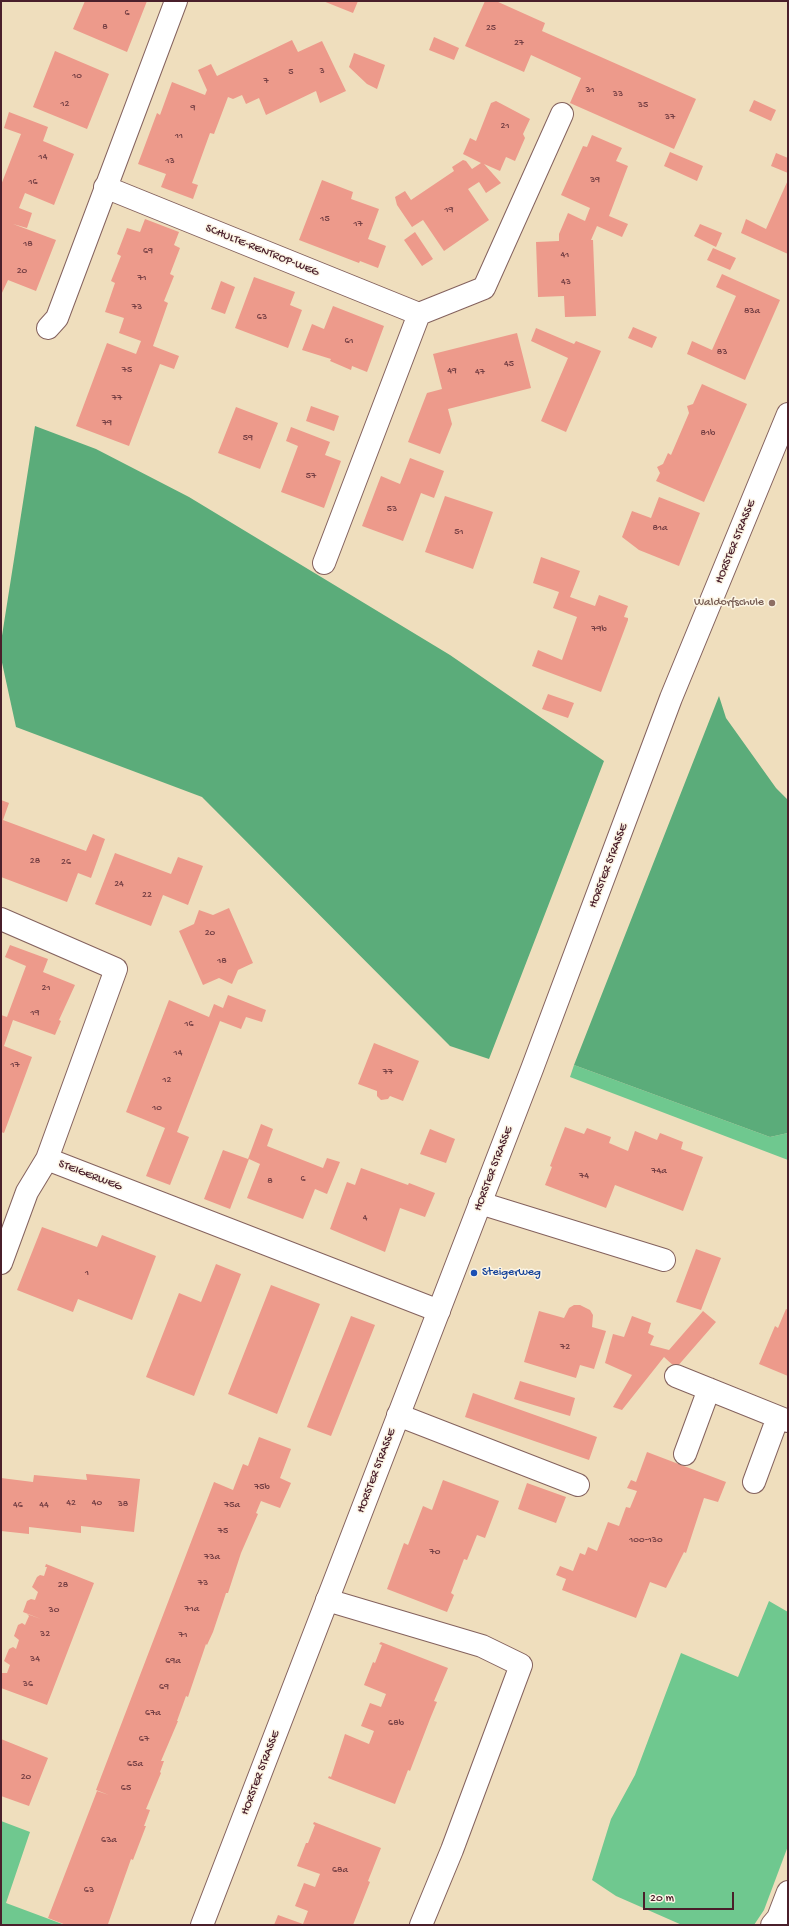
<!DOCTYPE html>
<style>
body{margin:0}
#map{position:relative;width:789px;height:1926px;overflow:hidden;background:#efdebd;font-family:"Gochi Hand",sans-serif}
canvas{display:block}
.frame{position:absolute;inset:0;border:2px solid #4a1f2b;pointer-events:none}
.scale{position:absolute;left:643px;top:1892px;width:91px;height:18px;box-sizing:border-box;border:2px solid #4a1f2b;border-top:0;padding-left:5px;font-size:12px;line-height:14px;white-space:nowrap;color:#4a1f2b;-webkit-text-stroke:3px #fcf5e5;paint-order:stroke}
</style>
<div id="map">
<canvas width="789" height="1926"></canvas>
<div class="frame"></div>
<div class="scale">20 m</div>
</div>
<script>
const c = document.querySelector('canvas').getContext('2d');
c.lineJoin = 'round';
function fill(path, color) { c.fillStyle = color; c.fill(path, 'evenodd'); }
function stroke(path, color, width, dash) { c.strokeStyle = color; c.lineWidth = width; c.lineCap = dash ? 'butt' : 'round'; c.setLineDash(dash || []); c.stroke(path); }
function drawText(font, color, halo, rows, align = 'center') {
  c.font = font + ' "Gochi Hand",sans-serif'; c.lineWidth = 3; c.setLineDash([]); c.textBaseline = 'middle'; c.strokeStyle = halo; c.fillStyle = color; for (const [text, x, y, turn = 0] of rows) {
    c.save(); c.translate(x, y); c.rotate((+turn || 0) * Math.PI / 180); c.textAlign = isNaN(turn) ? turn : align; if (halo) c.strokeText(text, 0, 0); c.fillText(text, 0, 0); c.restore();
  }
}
fill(new Path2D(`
 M574,1065L770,1137L788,1133V1160L570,1077Z
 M769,1601L788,1612V1846L764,1910L754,1925H682L616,1896L592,1880L611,1819L635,1775L681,1653L738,1677Z
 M1,1821L30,1832L6,1903L65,1925H1Z`), '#6fc88f');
fill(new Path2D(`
 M35,426L96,449L189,497L450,655L604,761L489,1059L450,1046L202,797L16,727L1,658V642Z
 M719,696L726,718L776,788L788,800V1133L770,1137L574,1065Z`), '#5bac7a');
fill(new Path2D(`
 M85,1H147L127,52L73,29Z
 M323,1H358L353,13Z
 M485,1H496L545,23L542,31L696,99L674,149L570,103L581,78L531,55L524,72L465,46Z
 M434,37L459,48L454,60L429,50Z
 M292,40L298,52L322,41L346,91L320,103L316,91L266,115L259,98L246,104L242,95L233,99L228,97L214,134L210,133L192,183L198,185L193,199L161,187L166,174L138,164L157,113L160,115L172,82L205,95L207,90L198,70L211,64L217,76Z
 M55,51L109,74L87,129L33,107Z
 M354,53L385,65L377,89L367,84L349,67Z
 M754,100L776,110L771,121L749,111Z
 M496,101L530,119L523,134L525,138L515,161L506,157L500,171L484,164L501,183L486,193L479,182L468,189L489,220L444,251L423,220L412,227L397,205L395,197L405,191L411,200L454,171L452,167L463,160L466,161L472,169L481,163L463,154L470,138L476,141L491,103Z
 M9,112L48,127L43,141L74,154L54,205L25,193L19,208L32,213L27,228L13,224L56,240L36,291L8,280L1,295V185L21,134L4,128Z
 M592,135L622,148L616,161L628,166L609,216L628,224L622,237L597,226L591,240H593L596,316L565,317L564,296L538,297L536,242L559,241V234L568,213L585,221L590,208L561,195L583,146L587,147Z
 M670,152L703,166L697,181L664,166Z
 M776,153L788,158V173L771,166Z
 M322,180L353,192L351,199L379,209L368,239L386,246L378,268L360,261L359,263L299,240Z
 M788,180V254L741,233L746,219L766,229Z
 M145,219L179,232L174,245L180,248L170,274L174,276L164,301L168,303L153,346L179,356L174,369L160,364L129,446L76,426L107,343L136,354L141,341L119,333L124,318L105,312L115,283L111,281L121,256L117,254L127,228L140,232Z
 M700,224L722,233L716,247L694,236Z
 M415,232L433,259L422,266L404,240Z
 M713,248L736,258L730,270L707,260Z
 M722,274L780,300L745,380L687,354L692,341L712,350L736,296L716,287Z
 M254,277L295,292L290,305L302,310L288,348L235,328Z
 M221,281L235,287L225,314L211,309Z
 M333,306L384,326L367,372L352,366L351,370L330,361L331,359L302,350L312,324L324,329Z
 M633,327L657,337L652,348L628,338Z
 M536,328L574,344L576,341L601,351L566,432L541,421L568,358L531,341Z
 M517,333L531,388L448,409L452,424L440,454L408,442L427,393L442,389L433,354Z
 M702,384L747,404L704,502L656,481L660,473L657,467L663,464L668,453L671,455L689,413L687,406L693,404Z
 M311,406L339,416L334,431L306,421Z
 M236,407L278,423L260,469L218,453Z
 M291,427L330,442L325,455L341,461L324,508L281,492L298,446L286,441Z
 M410,458L444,471L434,498L421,493L403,541L362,526L381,476L400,484Z
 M445,496L493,512L473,569L425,552Z
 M659,497L700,513L679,566L639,550L622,537L632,511L651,518Z
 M541,557L580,571L570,597L595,606L599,595L628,606L624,617L628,618V620L601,692L532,666L538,650L562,660L577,617L553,608L559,592L533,583Z
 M548,694L574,703L568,718L542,709Z
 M1,800L9,803L3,820L86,851L93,834L105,839L91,878L78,873L67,902L1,877Z
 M115,853L171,874L178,857L203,866L188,905L163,895L151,926L95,904Z
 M229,908L253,963L238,970L232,984L219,978L203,985L179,931L194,924L199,910L213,915Z
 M10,945L48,959L43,972L75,985L59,1020L61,1021L55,1035L13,1020L4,1046L32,1057L4,1133L1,1132V1015L7,1017L26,966L5,957Z
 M228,995L266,1010L262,1022L246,1017L241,1029L220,1021L177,1132L189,1137L170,1185L146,1176L165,1128L126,1112L169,1000L209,1017L214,1004L223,1008Z
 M374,1043L419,1061L403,1101L390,1096L388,1099L381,1100L377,1096V1091L358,1084Z
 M261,1124L273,1129L267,1146L323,1168L327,1158L340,1162L327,1194L315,1189L303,1219L247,1198L260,1164L249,1159L230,1209L204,1199L223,1150L248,1159Z
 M565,1127L584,1134L587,1128L611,1137L609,1143L628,1151L635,1131L657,1140L660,1133L683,1142L681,1149L703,1157L683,1211L615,1185L606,1208L545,1185L552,1167L550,1166Z
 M430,1129L455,1139L446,1163L420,1154Z
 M361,1168L408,1185L409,1183L435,1193L425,1217L400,1208L385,1252L330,1229L347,1182L355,1185Z
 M42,1227L97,1247L102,1235L156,1256L132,1320L78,1299L73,1312L17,1290Z
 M696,1249L721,1258L701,1310L676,1302Z
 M216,1264L241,1274L194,1396L146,1377L179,1293L201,1302Z
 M271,1285L320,1304L277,1414L228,1394Z
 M574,1305H580L590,1310L593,1315L592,1327L606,1331L594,1369L580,1365L576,1378L524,1362L539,1311L564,1318L569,1308Z
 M786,1309L788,1310V1376L759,1364L775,1326L778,1328Z
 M703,1311L716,1322L676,1368L664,1357L622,1410L613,1407L632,1375L605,1363L613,1334L624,1337L632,1316L651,1323L648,1333L654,1336L650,1345L669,1350Z
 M351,1316L375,1325L331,1436L307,1427Z
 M520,1381L575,1398L570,1416L514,1399Z
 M473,1393L597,1437L589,1460L465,1417Z
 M259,1437L291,1449L280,1478L291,1483L280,1508L261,1501L256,1513L258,1514L241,1553L228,1593H226L213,1632L207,1645L206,1644L188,1697L186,1696L177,1721H178L161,1761H164L160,1772L161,1773L146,1809L150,1810L144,1826H146L133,1860L131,1859L108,1924L66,1925L48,1918L97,1791L109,1795L96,1790L214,1482L233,1490L243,1464L248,1466Z
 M647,1452L726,1482L718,1502L704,1498L686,1553L684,1552L666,1588L650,1582L636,1618L562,1590L566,1579L556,1575L560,1566L573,1571L580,1553L585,1555L588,1547L597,1551L608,1522L619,1526L626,1507L630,1508L637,1491L627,1488L631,1480L636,1482Z
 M86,1474L140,1479L134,1532L81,1526V1533L29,1527V1534L1,1531V1478L33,1482L34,1475L87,1480Z
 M443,1480L499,1501L485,1538L477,1535L467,1560L464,1559L451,1593L454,1595L447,1612L387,1589L404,1543L408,1545L423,1506L432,1510Z
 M527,1483L566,1497L556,1523L518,1509Z
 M46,1564L94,1583L47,1705L1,1688V1673H7L10,1665L4,1661L9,1649L13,1647L16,1649L19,1640L14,1636L18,1625L22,1623L25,1625L29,1616L27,1614L41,1619L23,1612L27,1601L31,1599L35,1600L38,1592L32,1587L37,1577L40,1575L44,1576L47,1567H45Z
 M381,1642L448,1668L434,1701L437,1702L430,1719L410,1771L408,1770L395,1804L328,1778L329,1776L331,1777L345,1734L369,1744L374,1731L361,1726L370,1703L381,1707L386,1694L364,1685L373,1662L375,1663L382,1645L379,1644Z
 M1,1739L48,1758L29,1806L1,1796Z
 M314,1822L381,1848L368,1881L370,1882L353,1925H274L278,1915L303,1924L308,1911L295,1906L304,1883L315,1887L320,1874L297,1866L306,1843H308L315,1825L313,1824Z`), '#ed9a8b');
const minor = new Path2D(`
 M105,187L419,314L324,563
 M419,314L484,288L562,114
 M48,328L57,318L176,1
 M1,919L116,969L47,1159L439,1311
 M480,1203L664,1260
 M1,1263L27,1192L47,1159
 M676,1376L788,1421
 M398,1415L578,1485
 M685,1454L709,1389
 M754,1482L778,1417
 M327,1600L482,1646L521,1665L452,1850L421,1925
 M772,1925L778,1918L788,1892`);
const major = new Path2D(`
 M202,1925L532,1069L671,698L788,414`);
stroke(minor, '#84625e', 24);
stroke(major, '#84625e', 24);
stroke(minor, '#fff', 22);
stroke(major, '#fff', 22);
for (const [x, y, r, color] of [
 [772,603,4,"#8d6e63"],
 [474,1273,4,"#1a4fb4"]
]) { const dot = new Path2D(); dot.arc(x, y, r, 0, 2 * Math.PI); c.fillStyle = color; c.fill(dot); stroke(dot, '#fcf5e5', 1.5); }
drawText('10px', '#733e43', null, [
 ["6",127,13],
 ["8",105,27],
 ["25",491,28],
 ["27",519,43],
 ["3",322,71],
 ["5",291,72],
 ["10",77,76],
 ["7",266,81],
 ["31",590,90],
 ["33",618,94],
 ["12",65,104],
 ["35",643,105],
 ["9",193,108],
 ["37",670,117],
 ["21",505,126],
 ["11",179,136],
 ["14",43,157],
 ["13",170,161],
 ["39",595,180],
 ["16",33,182],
 ["19",449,210],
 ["15",325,219],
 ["17",358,224],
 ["18",28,244],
 ["69",148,251],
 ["41",565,255],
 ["20",22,271],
 ["71",142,278],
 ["43",566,282],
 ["73",137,307],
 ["83a",752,311],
 ["63",262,317],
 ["61",349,341],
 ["83",722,352],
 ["45",509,364],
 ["75",127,370],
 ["49",452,371],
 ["47",480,372],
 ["77",117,398],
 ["79",107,423],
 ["81b",708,433],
 ["59",248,438],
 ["57",311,476],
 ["53",392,509],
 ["81a",660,528],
 ["51",459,532],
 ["79b",599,629],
 ["28",35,861],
 ["26",66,862],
 ["24",119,884],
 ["22",147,895],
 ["20",210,933],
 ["18",222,961],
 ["21",46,988],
 ["19",35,1013],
 ["16",189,1024],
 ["14",178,1053],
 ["17",15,1065],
 ["77",388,1072],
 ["12",167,1080],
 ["10",157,1108],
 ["74a",659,1171],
 ["74",584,1176],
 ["6",303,1179],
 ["8",270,1181],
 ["4",365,1218],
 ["1",87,1273],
 ["72",565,1347],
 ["75b",262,1487],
 ["42",71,1503],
 ["40",97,1503],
 ["38",123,1504],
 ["46",18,1505],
 ["44",44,1505],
 ["75a",232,1505],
 ["75",223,1531],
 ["100-130",646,1540],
 ["70",435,1552],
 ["73a",212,1557],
 ["73",203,1583],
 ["28",63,1585],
 ["71a",192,1609],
 ["30",54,1610],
 ["32",45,1634],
 ["71",183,1635],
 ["34",35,1659],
 ["69a",173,1661],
 ["36",28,1684],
 ["69",164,1687],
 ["67a",153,1713],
 ["68b",396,1723],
 ["67",144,1739],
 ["65a",135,1764],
 ["20",26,1777],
 ["65",126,1788],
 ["63a",109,1840],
 ["68a",340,1870],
 ["63",89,1890]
]);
drawText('12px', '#4a1f2b', '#fcf5e5', [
 ["SCHULTE-RENTROP-WEG",262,251,22],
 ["HORSTER STRASSE",736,542,-68],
 ["HORSTER STRASSE",609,866,-69],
 ["HORSTER STRASSE",494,1169,-69],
 ["STEIGERWEG",90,1176,21],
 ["HORSTER STRASSE",377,1471,-69],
 ["HORSTER STRASSE",261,1773,-69]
]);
drawText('12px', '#785e54', '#fcf5e5', [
 ["Waldorfschule",764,603]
], 'right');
drawText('12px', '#164399', '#fcf5e5', [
 ["Steigerweg",482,1273]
], 'left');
</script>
